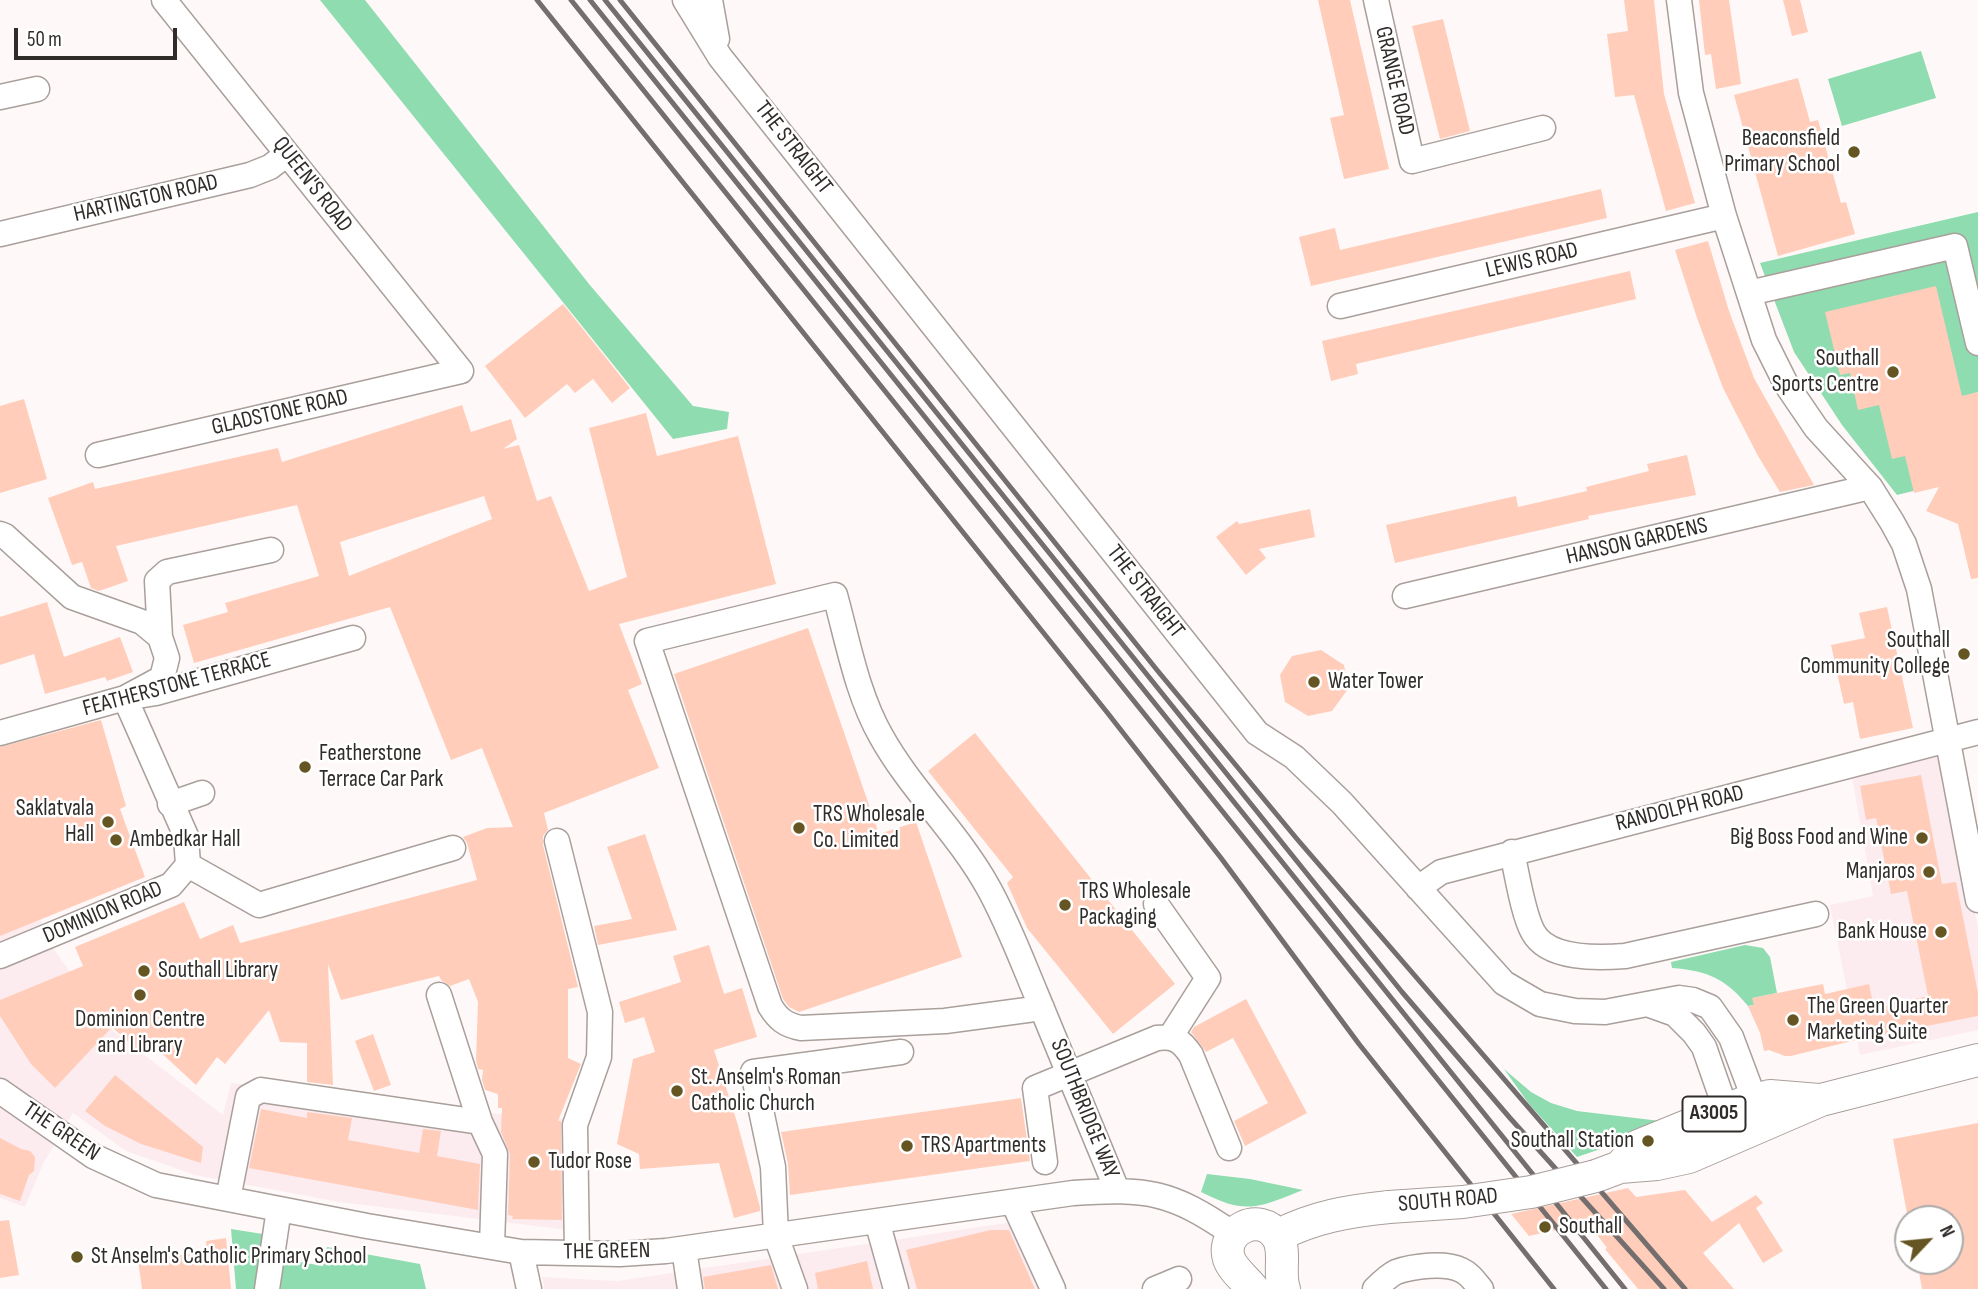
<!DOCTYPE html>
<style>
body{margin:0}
#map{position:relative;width:1978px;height:1289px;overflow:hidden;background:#fef9f8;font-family:"Sofia Sans Condensed",sans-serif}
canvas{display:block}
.north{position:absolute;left:1894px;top:1205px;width:70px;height:70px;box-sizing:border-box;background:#fff;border:2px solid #acabaa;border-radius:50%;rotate:64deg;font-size:19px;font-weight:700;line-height:28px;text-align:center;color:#302c2a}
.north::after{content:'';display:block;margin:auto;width:24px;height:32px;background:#645522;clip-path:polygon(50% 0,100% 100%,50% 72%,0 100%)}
.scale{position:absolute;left:14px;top:28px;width:163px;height:32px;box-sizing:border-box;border:4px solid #302c2a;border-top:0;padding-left:9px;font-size:21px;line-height:24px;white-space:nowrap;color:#302c2a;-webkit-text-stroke:5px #fff;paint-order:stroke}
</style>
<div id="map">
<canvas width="1978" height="1289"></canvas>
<div class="north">N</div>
<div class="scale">50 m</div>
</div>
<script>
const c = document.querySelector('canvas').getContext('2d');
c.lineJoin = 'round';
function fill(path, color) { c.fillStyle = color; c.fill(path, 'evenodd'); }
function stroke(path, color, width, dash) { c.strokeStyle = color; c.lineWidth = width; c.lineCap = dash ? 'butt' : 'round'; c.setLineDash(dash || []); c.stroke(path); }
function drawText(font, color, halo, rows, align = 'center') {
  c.font = font + ' "Sofia Sans Condensed",sans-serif'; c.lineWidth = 5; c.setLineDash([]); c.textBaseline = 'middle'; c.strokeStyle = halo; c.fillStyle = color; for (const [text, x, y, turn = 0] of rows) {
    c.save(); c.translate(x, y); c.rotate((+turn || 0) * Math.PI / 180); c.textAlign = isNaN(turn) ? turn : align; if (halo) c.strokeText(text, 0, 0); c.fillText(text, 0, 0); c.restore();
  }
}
fill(new Path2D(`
 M1941,749L1978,927V1030L1860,1055L1830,905L1873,896L1851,772Z
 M12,846L50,944L113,1031L223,1115L231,1083L487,1113L582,1120L585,1232L339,1202L195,1175L126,1151L73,1113L43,1164L25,1207L0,1198V850Z
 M1013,1222L1040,1289H545L542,1277L618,1281Z`), '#fcecf0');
fill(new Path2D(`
 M320,0H365L589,284L693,406L729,412L727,429L673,439Z
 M1921,51L1936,98L1842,126L1828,79Z
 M1978,212V392L1964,396L1978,475L1897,495L1842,425L1794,352L1760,263Z
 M1745,945L1763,948L1770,957L1777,993L1753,998L1754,1005L1748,1006C1725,978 1708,971 1672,968L1671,962Z
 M1504,1069L1531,1092L1551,1103L1577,1111L1677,1123L1577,1157L1529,1104Z
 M1207,1174L1250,1179L1303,1190C1258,1208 1246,1215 1201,1192Z
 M231,1229L269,1235L266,1256L323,1266L327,1247L420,1264L426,1289H236Z`), '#8edcaf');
fill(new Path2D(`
 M1318,0H1350L1389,169L1344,179L1330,118L1344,115Z
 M1624,0H1654L1664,94L1695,203L1666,211L1634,95L1615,97L1607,34L1628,31Z
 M1699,0H1729L1741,84L1716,89L1711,54L1705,55Z
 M1783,0H1800L1808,32L1792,36Z
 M1443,19L1470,131L1440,139L1412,26Z
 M1798,78L1810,122L1818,120L1841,203L1846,202L1855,234L1778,256L1734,95Z
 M1601,189L1607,218L1311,286L1299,237L1335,228L1340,250Z
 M1708,241L1729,311L1754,378L1814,485L1780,492L1758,456L1723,388L1697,318L1675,250Z
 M1630,271L1636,299L1356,364L1358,374L1331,381L1322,341Z
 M1936,286L1962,396L1978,392V578L1971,579L1958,524L1926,511L1939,487L1914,493L1905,456L1892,459L1879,405L1858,410L1850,373L1840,375L1825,312Z
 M563,304L630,388L612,403L593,379L575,393L567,384L525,418L485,366Z
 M24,399L47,479L0,493V406Z
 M462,405L471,432L511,419L517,439L503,449L519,445L537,501L551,496L589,591L627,577L589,428L646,413L657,456L738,436L776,584L619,624L642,684L628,690L659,768L544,813L548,830L543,836V845L578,987L568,989V1058L581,1064L558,1121H561L562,1220L512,1219L513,1216L508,1215L510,1154L501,1132L502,1108H498V1094L485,1090L482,1080L483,1070L478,1069L476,1060L478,1002L469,979L450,986L441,980L439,976L341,1000L328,964L333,1085L307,1082V1043L280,1042L269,1010L225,1064L217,1057L196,1085L145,1038L136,1049L112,1027L55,1088L31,1064L0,1016V1000L83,966L75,947L184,902L200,939L233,925L240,943L477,880L467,843L463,837L487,828L513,827L482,748L451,760L390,607L194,663L183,625L228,612L225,603L319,576L297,505L116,546L128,581L99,591L91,588L82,562L72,565L48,498L93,482L95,489L278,448L282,462ZM484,496L492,519L349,576L340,542Z
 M1687,455L1696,495L1588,516L1589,519L1395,563L1386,525L1516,496L1518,507L1587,491L1586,487L1649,471L1647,464Z
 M1310,509L1315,537L1259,549L1266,558L1246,575L1216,537L1237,521L1239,524Z
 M47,602L64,657L120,637L133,672L107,681L105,677L45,694L34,654L0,665V617Z
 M1887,607L1913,728L1860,739L1853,702L1844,704L1831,645L1865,638L1859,613Z
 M808,628L879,834L916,822L962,957L799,1012L789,1007L783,999L674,674Z
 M1321,650L1344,665L1348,689L1332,711L1308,716L1285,702L1280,675L1292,656Z
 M101,720L126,806L120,809L145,877L0,936V747Z
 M975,733L1175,984L1113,1034L1027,928L1007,883L1013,877L928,771Z
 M1921,775L1942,884L1956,882L1978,993V1016L1860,1039L1791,1056H1785L1769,1050L1764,1051L1760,1033L1748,1006L1754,1005L1752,998L1823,984L1825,994L1869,984L1874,1008L1928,996L1907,891L1891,894L1876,818L1866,820L1860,786Z
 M645,834L677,930L598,945L594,926L632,919L607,847Z
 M709,945L724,994L742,988L757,1037L714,1050L737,1122L760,1207V1211L734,1218L719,1163L640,1169L639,1154L617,1144L633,1059L655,1052L644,1017L625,1023L619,1002L681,982L673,956Z
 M1246,999L1307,1113L1245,1146L1234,1121L1268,1103L1233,1038L1206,1052L1191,1032L1194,1027Z
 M373,1034L391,1085L374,1091L355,1041Z
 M115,1075L203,1147L201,1163L141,1144L105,1126L85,1111Z
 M1021,1098L1030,1161L790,1195L788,1164L781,1132Z
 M261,1109L307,1118V1112L352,1118L348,1140L419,1153L423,1129L441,1131L437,1156L480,1164L478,1210L249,1168Z
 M1978,1123V1289H1922L1917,1261H1950V1219H1908L1893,1139Z
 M0,1138L21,1149L30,1151L35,1157L34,1171L29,1175L20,1201L0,1194Z
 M1628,1188L1636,1197L1685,1190L1712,1222L1756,1195L1763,1203L1756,1208L1783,1251L1763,1263L1739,1223L1703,1253L1734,1289H1638L1605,1249L1607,1248L1588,1223L1529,1236L1511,1214Z
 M9,1220L19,1275L0,1278V1221Z
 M991,1230H1009L1035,1289H917L906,1250Z
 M226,1238L231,1289H142L138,1260L207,1252L206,1241Z
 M867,1261L873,1289H818L815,1273Z
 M771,1265L778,1289H705L703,1277Z`), '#ffcdba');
const minor = new Path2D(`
 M685,0L720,57L1257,733L1294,757L1342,803L1504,983L1540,1004L1575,1011L1605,1012L1679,998L1693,1000L1710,1007L1731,1037L1752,1093L1758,1099
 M710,0L717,39
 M1376,0L1412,161L1543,128
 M1679,0L1691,93L1724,216L1764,340L1786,384L1816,428L1870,487L1892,522L1904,544L1919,589L1978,900
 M0,97L37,89
 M0,234L250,175L270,167L287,154
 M1749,293L1955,246L1978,343
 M1340,306L1724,216
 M98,455L461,371L164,0
 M0,534L5,536L72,597L142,622L160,637L167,658L162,678L125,698L186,836L188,865L171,885L0,956
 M1405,596L1870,487
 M160,637L157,581L167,572L271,550
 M0,733L125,698L156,693L353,638
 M170,804L202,793
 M557,841L600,1012L599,1057L575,1125L577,1253
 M1512,852C1517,874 1523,914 1533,932C1548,960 1598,958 1625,956L1816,914
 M188,865L259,905L453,848
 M1418,888L1441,872L1978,732
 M1156,904L1208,978L1171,1036
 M439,995L480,1122L495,1154L492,1246
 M1647,1004L1675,1014L1694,1033L1704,1047L1726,1110L1739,1122
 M1042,1008L945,1021L801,1028C785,1025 778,1019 770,1006L647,641L835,595C848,642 857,694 881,736C911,790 958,833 988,887C1007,921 1021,958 1036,994C1063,1059 1090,1125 1117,1190
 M0,1091L93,1156L156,1185L367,1226L521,1252L620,1254L666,1251L1073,1193C1147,1188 1171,1191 1233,1234
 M1045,1162L1035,1088L1157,1038C1174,1036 1181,1040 1191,1055L1229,1148
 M228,1199L248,1097L261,1090L480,1122
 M1013,1202L1053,1289
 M877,1221L896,1289
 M684,1249L690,1289
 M521,1252L529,1289
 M267,1289L279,1209
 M795,1289L776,1236L773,1167L753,1072L901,1052
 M1155,1289L1179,1279
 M1375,1289C1381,1283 1388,1276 1396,1272C1413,1266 1445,1262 1461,1270C1470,1274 1475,1282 1481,1289`);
const major = new Path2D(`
 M1620,1167L1638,1146L1741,1104L1770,1096L1819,1100
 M1596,1176L1620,1167L1657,1164L1689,1157L1821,1100L1978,1060
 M1277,1236C1313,1217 1349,1211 1389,1207
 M1253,1289C1246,1280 1233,1270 1229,1259C1220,1230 1260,1211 1277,1236C1287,1250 1278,1272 1284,1289`);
stroke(minor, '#a99f9b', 27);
stroke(major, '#a99f9b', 34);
stroke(minor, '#fff', 24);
stroke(major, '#fff', 32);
stroke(new Path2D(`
 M537,0L1106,711L1221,858L1359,1044L1554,1289
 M571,0L1606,1289
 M590,0L1625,1289
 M605,0L1402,992L1510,1118L1664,1289
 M620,0L1157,670L1297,839L1685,1289`), '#746f6e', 5);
const majorBridge = new Path2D(`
 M1389,1207L1463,1202L1531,1192L1596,1176`);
stroke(majorBridge, '#a99f9b', 34, []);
stroke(majorBridge, '#fff', 32);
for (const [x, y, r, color] of [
 [1854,152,7,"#645522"],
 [1893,372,7,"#645522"],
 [1964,654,7,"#645522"],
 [1314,682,7,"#645522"],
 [305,767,7,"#645522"],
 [108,822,7,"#645522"],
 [799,828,7,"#645522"],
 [1922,838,7,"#645522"],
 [116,840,7,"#645522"],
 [1929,872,7,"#645522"],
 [1065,905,7,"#645522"],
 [1941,932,7,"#645522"],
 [144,971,7,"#645522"],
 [140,995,7,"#645522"],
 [1793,1020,7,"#645522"],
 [677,1091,7,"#645522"],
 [1648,1141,7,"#645522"],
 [907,1146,7,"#645522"],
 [534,1162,7,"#645522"],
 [1545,1227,7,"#645522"],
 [77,1257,7,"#645522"]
]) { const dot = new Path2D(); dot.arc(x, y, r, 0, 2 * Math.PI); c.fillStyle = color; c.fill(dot); stroke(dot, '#fff', 2.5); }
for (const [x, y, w] of [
 [1714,1114,63]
]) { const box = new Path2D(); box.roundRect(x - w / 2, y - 17.5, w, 35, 5); c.fillStyle = '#fff'; c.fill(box); stroke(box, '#302c2a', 2); }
drawText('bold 21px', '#302c2a', null, [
 ["A3005",1714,1114]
]);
drawText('23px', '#302c2a', '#fff', [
 ["GRANGE ROAD",1394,81,77],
 ["THE STRAIGHT",793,148,52],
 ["QUEEN'S ROAD",312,185,52],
 ["HARTINGTON ROAD",146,199,-13],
 ["LEWIS ROAD",1532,261,-13],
 ["GLADSTONE ROAD",280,413,-13],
 ["HANSON GARDENS",1637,542,-13],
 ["THE STRAIGHT",1145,592,52],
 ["FEATHERSTONE TERRACE",177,685,-15],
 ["RANDOLPH ROAD",1680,809,-14],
 ["DOMINION ROAD",103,913,-23],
 ["SOUTHBRIDGE WAY",1084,1109,68],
 ["THE GREEN",61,1132,34],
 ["SOUTH ROAD",1448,1201,-5],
 ["THE GREEN",607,1252,-1]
]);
drawText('23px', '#302c2a', '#fff', [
 ["Beaconsfield",1840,139,"right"],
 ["Primary School",1840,165,"right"],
 ["Southall",1879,359,"right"],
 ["Sports Centre",1879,385,"right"],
 ["Southall",1950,641,"right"],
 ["Community College",1950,667,"right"],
 ["Water Tower",1328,682],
 ["Featherstone",319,754],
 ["Terrace Car Park",319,780],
 ["Saklatvala",94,809,"right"],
 ["Hall",94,835,"right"],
 ["TRS Wholesale",813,815],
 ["Co. Limited",813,841],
 ["Big Boss Food and Wine",1908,838,"right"],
 ["Ambedkar Hall",130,840],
 ["Manjaros",1915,872,"right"],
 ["TRS Wholesale",1079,892],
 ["Packaging",1079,918],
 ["Bank House",1927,932,"right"],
 ["Southall Library",158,971],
 ["The Green Quarter",1807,1007],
 ["Marketing Suite",1807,1033],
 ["Dominion Centre",140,1020,"center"],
 ["and Library",140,1046,"center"],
 ["St. Anselm's Roman",691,1078],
 ["Catholic Church",691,1104],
 ["Southall Station",1634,1141,"right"],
 ["TRS Apartments",921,1146],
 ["Tudor Rose",548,1162],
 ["Southall",1559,1227],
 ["St Anselm's Catholic Primary School",91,1257]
], 'left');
</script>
